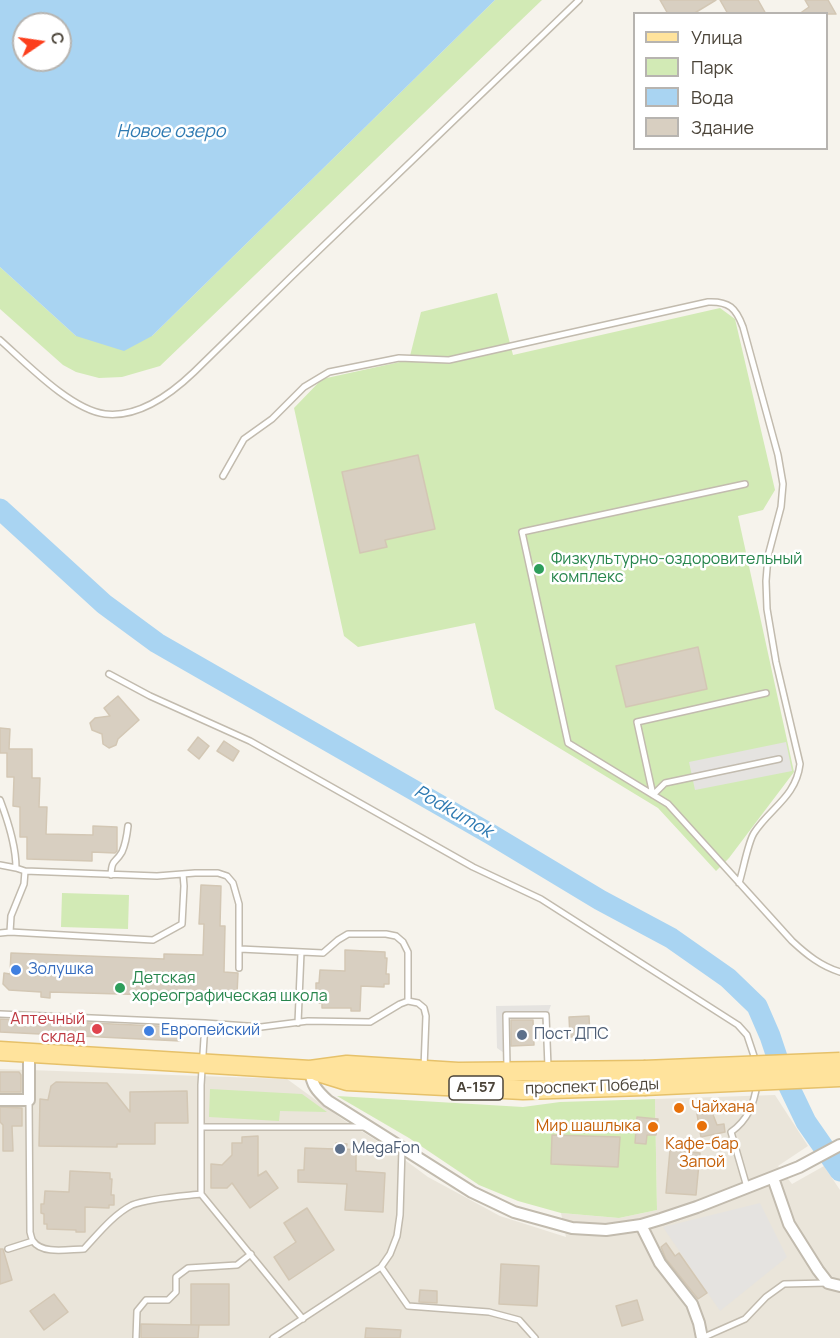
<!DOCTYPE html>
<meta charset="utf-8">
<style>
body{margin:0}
#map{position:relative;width:840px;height:1338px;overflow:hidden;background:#f6f3ec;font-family:Manrope,sans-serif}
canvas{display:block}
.legend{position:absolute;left:633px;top:12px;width:195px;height:138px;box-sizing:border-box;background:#fff;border:2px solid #b7b4b0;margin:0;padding:8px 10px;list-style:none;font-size:18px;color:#4b4439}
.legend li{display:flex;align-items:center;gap:12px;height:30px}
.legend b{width:30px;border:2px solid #b7b4b0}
.north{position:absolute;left:12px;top:12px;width:60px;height:60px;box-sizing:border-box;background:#fff;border:2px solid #b7b4b0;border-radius:50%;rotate:77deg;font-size:16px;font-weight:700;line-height:24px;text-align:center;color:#4b4439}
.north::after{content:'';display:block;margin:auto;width:21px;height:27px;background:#fc3f1d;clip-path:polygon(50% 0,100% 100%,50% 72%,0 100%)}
</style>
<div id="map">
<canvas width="840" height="1338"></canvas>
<ul class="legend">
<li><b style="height:8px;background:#ffe39c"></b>Улица</li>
<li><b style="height:16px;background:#d2eab5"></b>Парк</li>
<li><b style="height:16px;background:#a9d4f2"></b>Вода</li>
<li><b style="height:16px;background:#d8cfc1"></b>Здание</li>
</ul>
<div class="north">С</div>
</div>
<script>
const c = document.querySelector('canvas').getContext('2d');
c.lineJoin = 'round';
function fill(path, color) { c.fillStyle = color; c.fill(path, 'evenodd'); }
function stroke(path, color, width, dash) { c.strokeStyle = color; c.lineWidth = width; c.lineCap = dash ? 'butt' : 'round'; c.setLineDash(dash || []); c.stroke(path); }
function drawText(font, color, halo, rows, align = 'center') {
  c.font = font + ' Manrope,sans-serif'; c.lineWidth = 5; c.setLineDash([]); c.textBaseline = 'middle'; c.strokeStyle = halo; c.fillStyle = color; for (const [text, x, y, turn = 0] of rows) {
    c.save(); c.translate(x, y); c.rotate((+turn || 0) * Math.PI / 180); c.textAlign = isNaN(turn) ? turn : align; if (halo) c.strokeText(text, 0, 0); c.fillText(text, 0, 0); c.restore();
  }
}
fill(new Path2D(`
 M0,1069L287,1079L342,1119L390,1149L428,1177L500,1216L566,1237L561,1213L619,1218L657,1210L655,1099L775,1095L808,1146L778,1166L792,1184L824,1166L840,1190V1338H0Z`), '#eae5da');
fill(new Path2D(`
 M495,0H542L160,366L122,377L99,378L76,372L63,365L0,309V267L76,336H152Z
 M497,293L513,355L720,308L735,319L775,490L763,510L738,516L794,772L729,858L716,871L658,808L495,709L475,623L358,647L344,636L294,408L322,379L409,360L421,312Z
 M62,893L129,895L128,929L61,927Z
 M210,1089L302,1094L327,1112L280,1111L279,1121L209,1117Z
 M337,1096L523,1107L560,1102L655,1099L657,1210L619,1218L561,1213L518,1201L479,1185L409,1138Z`), '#d2eab5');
fill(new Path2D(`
 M786,742L792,771L695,790L689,762Z
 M551,1005L548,1013L503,1014L504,1053L497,1048L496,1006Z
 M760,1203L787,1257L720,1311L663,1227Z`), '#e5e3e0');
fill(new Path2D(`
 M0,0H495L152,336L124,351L76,336L0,267ZM24,24H60V60H24Z`), '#a9d4f2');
stroke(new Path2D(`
 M0,509L104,604L157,643L492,835L600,900L671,938L728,978L757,1006L770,1036L782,1072L806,1122L840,1171`), '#a9d4f2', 21);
const building = new Path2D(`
 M660,0H716L693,14H668Z
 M720,0H758L766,14H728Z
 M805,0H828L836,14H799L809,7Z
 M418,455L435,529L385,540L387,547L360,553L342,472Z
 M698,647L707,689L626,707L616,666Z
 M118,696L139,720L118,739L116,745L109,748L103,744L102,734L92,730L90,723L95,718L110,716L104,708Z
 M0,728L10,729L9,749H32V778H40L39,807H47L46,834L93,835V826L117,827V851L115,853L92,852V861L27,859V837H20V807L13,806L14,777H7V753H0Z
 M198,737L209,746L199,759L188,750Z
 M224,741L239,751L233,761L217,751Z
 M201,885L221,886L220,926H225L224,972L238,973L237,994L156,991L155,995L50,992V998L41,997V992L9,990L3,984L4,973L10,974L11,953L164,959V954L203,955L204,924H199Z
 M345,950L385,952V958H387L386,974H389V984H384V987L361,986L360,1011H351V1008H322V1003H319V993L316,992V983H319L320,970L345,971Z
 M589,1016L590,1036L570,1037L569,1017Z
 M0,1019L181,1027L180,1041L0,1032Z
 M511,1020H533L534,1045L511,1046Z
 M0,1072H19L21,1075V1092H0Z
 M56,1082L107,1083L130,1112V1092L187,1091L188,1123H155V1144H117V1147L39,1146L40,1099L48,1100L51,1086Z
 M0,1107L22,1108V1126H12L13,1151H3V1125L0,1122Z
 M712,1112L717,1125L724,1124L725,1132L701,1137L697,1114Z
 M637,1117L658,1119L656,1135H647L646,1144L635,1143Z
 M552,1135L620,1137L618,1167L551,1164Z
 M258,1136V1176L266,1171L278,1188L250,1208L232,1183L227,1188H211V1164L222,1165L232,1155V1143H242V1137Z
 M336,1143L347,1144L346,1149L356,1150V1171L385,1173L383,1212L345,1210L347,1184L298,1182V1170H304L305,1148L336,1149Z
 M670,1150L700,1153L696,1195L666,1193Z
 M70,1171L110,1173V1179H112L111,1195H114V1205H109V1208L85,1207V1232H76V1230L47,1229V1224H44V1214L41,1213V1204H44L45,1191L69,1192Z
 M307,1208L334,1250L289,1280L274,1257L296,1242L284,1223Z
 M666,1243L675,1256L679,1253L707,1293L698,1299L666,1259L661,1247Z
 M0,1249H3L12,1280L0,1284Z
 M501,1264L539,1266L537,1306L499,1304Z
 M191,1284H229V1325H191Z
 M420,1290L437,1291V1303L419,1302Z
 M54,1294L68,1312L44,1330L30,1311Z
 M637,1300L643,1320L622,1326L616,1306Z
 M141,1324L199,1325L198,1338H141Z
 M366,1328L401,1330L400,1338H365Z`);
fill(building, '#d8cfc1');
stroke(building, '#d3c7b4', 1.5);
const lane = new Path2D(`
 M0,340C26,363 71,410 105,414C139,418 171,394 194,372L290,278L579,0
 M223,476L244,439L272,419L304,387L329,372L399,358L449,360L708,302C729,301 736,308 743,327L778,455L783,484L781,507L768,556L766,581L767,609L776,662L800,764C796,797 770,808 754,833C748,842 743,871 739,883
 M745,484L522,532L568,743L668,804L792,941C807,955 821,966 840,972
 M109,674L150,696L250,741L473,867L541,899L738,1025L747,1035L756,1062
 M653,795L637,722L766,693
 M653,795L665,783L779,759
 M0,800C8,821 16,845 16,868
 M0,865L16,868L25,871L157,876L195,873H218L227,876L233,883L239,904V968
 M111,875C112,858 115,864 122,852C126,843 127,835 128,826
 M10,932L11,916L24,884L25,871
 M0,933L10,932L153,940L182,924L184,886L183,874
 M240,949L323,953L338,940L348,934H386L396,936L403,942L408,952V1001
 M0,1014L205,1023
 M298,1023L301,952
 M507,1067L506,1015H546L548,1067
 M29,1100L30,1232C30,1232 32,1241 33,1241C42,1255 70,1249 84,1249C98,1234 114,1214 132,1205C149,1198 183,1196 201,1194
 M201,1127H364
 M747,1187L731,1132C748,1120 754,1104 757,1084
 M8,1249L33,1241
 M381,1267L408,1306L489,1312L519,1320L535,1338
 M303,1319L201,1194V1085L205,1023L261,1027L308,1021L370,1022L400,1004L408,1001L418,1003L424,1008L426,1016L424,1068
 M136,1338L137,1311L146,1300H168L176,1292V1277L188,1268L237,1265L251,1254
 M273,1338L381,1267L390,1254L397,1236L400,1215L402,1148
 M702,1338L745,1319L766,1297L784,1284L827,1283`);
const street = new Path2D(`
 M310,1070C312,1085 316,1090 328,1101L472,1192L514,1212L572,1228L606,1230L641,1225L661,1219L697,1207L799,1167L840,1145
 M0,1100H29V1053
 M773,1178L789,1224L818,1270L828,1283L840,1286
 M641,1225L660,1263L692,1304L699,1323L702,1338`);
const primary = new Path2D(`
 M0,1051L310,1070L347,1065L458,1072L644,1070
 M318,1072L347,1081L523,1090L644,1086`);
stroke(lane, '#c2bbae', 8);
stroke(street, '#c2bbae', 14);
stroke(primary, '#e6c16a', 21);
stroke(lane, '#fff', 5);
stroke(street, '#fff', 10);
stroke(primary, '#ffe39c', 18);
const primaryBridge = new Path2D(`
 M644,1070L840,1062
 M644,1086L840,1077`);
stroke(primaryBridge, '#e6c16a', 21, []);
stroke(primaryBridge, '#ffe39c', 18);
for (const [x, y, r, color] of [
 [539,569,6,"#2e9e5b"],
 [16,970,6,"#3f7fe0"],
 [120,988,6,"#2e9e5b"],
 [97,1029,6,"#e0444e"],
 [149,1031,6,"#3f7fe0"],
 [522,1035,6,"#5c6f8a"],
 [679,1108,6,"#e8710a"],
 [702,1126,6,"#e8710a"],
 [653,1127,6,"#e8710a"],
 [340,1149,6,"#5c6f8a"]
]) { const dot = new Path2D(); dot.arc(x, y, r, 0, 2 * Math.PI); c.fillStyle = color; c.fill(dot); stroke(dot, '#fff', 2); }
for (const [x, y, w] of [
 [476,1088,54]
]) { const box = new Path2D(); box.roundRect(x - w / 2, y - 12, w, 24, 4.5); c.fillStyle = '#fff'; c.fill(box); stroke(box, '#4b4439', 1.5); }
drawText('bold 15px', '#4b4439', null, [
 ["А-157",476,1088]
]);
drawText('16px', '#27864d', '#fff', [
 ["Физкультурно-оздоровительный",551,560],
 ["комплекс",551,578],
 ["Детская",132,979],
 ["хореографическая школа",132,997]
], 'left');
drawText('16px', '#366cbe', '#fff', [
 ["Золушка",28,970],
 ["Европейский",161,1031]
], 'left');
drawText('16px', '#be3a42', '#fff', [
 ["Аптечный",85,1020],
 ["склад",85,1038]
], 'right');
drawText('16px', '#4e5e75', '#fff', [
 ["Пост ДПС",534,1035],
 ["MegaFon",352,1149]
], 'left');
drawText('16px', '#4b4439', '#fff', [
 ["проспект Победы",592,1087,-2]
]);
drawText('16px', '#c56008', '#fff', [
 ["Чайхана",691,1108],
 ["Мир шашлыка",641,1127,"right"],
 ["Кафе-бар",702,1145,"center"],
 ["Запой",702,1163,"center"]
], 'left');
drawText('italic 18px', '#2e7ab2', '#fff', [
 ["Новое озеро",171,132],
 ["Podkumok",453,812,30]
]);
</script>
